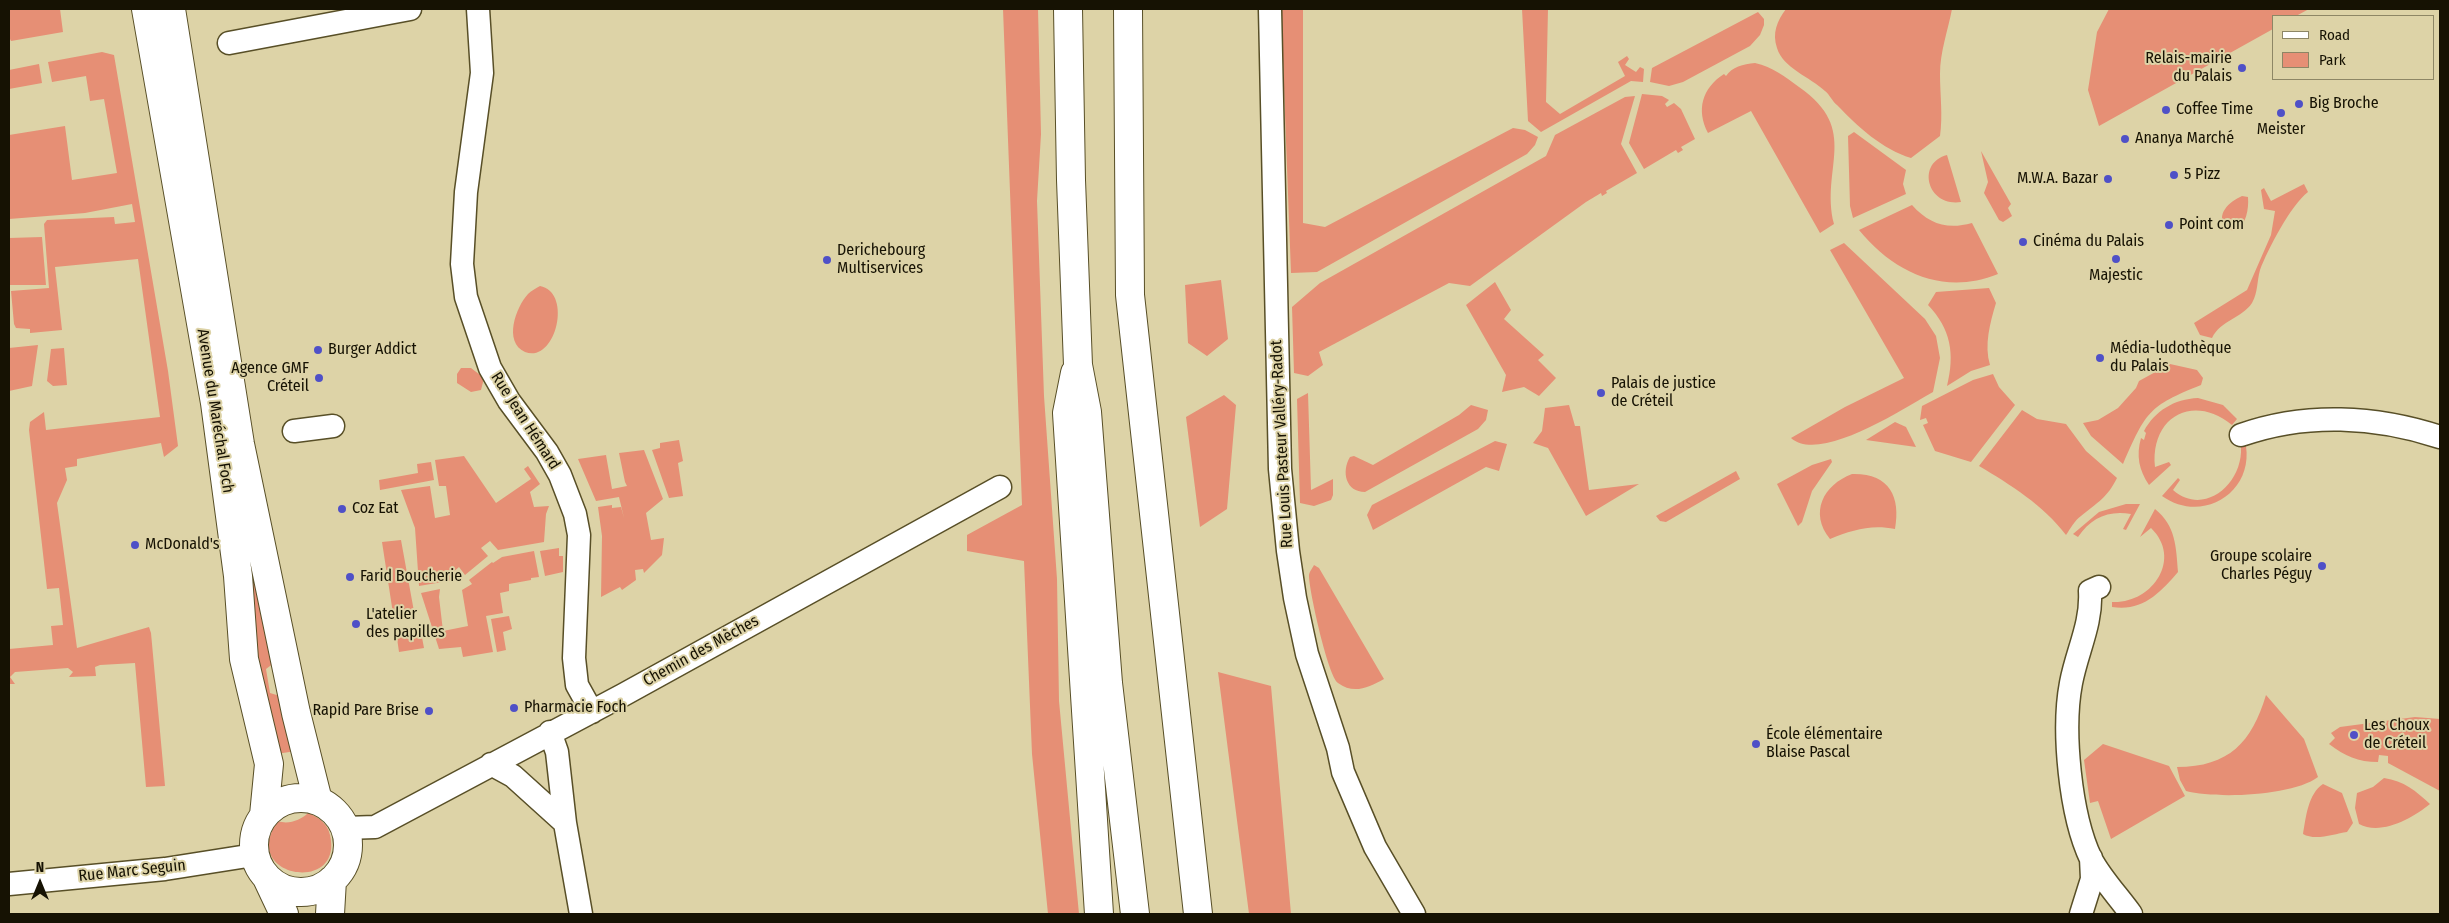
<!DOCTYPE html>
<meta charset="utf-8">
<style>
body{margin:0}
#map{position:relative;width:2449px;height:923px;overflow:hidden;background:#ddd3a7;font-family:"Fira Sans Condensed",sans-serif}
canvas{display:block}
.frame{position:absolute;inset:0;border:10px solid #161203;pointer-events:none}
.legend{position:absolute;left:2272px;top:15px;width:162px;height:65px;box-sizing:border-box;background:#ddd3a7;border:1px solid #8d8665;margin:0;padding:6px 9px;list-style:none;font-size:15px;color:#161203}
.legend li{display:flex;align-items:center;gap:10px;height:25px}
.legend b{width:25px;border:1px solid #8d8665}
.north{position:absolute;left:15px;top:858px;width:50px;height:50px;-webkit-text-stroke:4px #ddd3a7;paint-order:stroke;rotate:0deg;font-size:14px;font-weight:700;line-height:20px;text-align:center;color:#161203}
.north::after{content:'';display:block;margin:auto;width:18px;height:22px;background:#161203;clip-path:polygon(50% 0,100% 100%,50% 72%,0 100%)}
</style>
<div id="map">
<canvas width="2449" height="923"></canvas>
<div class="frame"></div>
<ul class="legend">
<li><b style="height:6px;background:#fff"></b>Road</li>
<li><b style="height:14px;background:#e68f75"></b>Park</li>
</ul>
<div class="north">N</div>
</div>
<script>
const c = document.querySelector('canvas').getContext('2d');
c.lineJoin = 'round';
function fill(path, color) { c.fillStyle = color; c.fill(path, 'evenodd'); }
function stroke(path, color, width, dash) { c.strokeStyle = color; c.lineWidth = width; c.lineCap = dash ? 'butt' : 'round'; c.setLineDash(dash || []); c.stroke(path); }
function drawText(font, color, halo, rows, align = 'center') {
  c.font = font + ' "Fira Sans Condensed",sans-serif'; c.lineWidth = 4; c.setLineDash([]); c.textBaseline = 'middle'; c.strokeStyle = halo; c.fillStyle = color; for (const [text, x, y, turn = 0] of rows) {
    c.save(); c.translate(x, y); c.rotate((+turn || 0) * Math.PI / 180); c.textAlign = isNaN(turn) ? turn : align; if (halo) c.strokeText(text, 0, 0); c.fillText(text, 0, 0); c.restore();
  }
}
fill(new Path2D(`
 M9,9H60L63,32L11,41L9,37Z
 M1003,9H1038L1041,134L1037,201L1044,396L1057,579L1059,701L1079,914H1048L1032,754L1024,561L967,551V535L1022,505Z
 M1281,9H1303V223L1325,227L1513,128L1525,130L1538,137L1535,145L1527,154L1317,272L1291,273Z
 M1522,9H1548L1546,102L1560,114L1625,76L1618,62L1627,56L1629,59L1625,65L1636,72L1640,67L1644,69L1643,82L1631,81L1541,132L1528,121Z
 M1786,9H1952C1948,30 1940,52 1940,74C1940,95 1943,115 1940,136L1911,158C1882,149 1858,127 1837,105C1832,101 1830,95 1825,91C1810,77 1783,68 1777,48C1772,33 1777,21 1786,9Z
 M2109,9H2309L2296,16H2273V29L2099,126L2088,90L2097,32Z
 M1758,12L1764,19V25L1760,35L1750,46L1683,82L1669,86L1650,82L1652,68Z
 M102,52L114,55L168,371L178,446L164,457L161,443L77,459V466L65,468L67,480L57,503L77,648L149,627L151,633L165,786L146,787L135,663L100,665L95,667L96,676L69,677L73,672L68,668L15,672L10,677L15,684H9V649L53,645L51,626L63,625L59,588L47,589L29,430L30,422L44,412L46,430L160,417L138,259L55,267L62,330L30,333V329L16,328L14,324L11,291L49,288L44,224L47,220L114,217L115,224L135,222L132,204L85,213L9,219V135L65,126L72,180L117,173L104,99L90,101L86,76L52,82L48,62Z
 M1755,63C1773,67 1785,77 1799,87C1861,130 1820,168 1834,224L1820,233L1751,111L1708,133C1696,110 1702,88 1724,74L1726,76C1732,67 1743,64 1755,63Z
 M39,64L42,83L9,89V70Z
 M1642,94L1662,96L1669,100L1665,104L1667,107L1674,103L1681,109L1695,139L1681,147L1683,150L1678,153L1676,150L1644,169L1629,143Z
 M1635,96L1621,144L1637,173L1606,191L1607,193L1602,196L1601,193L1586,202L1470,286L1449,283L1319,352L1323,365L1308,376L1294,373L1292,307L1320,283L1546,156L1555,135L1625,97Z
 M1854,132L1906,170L1903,184L1906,194L1853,218L1850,206L1848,136Z
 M1981,151L2011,204L2008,208L2012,216L2003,222L1999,220L1984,193L1988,182Z
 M1947,155L1961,202C1927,207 1916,163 1947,155Z
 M2304,184L2308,192C2291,205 2268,249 2260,270C2257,280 2258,293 2252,303C2242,318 2221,320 2212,338L2200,335L2194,323L2247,290L2271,235L2275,211L2264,209L2261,190L2264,188L2271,201Z
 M2242,196L2248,197C2249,209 2246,225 2236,231L2226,229C2215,214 2229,202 2242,196Z
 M1912,205C1929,224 1947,230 1972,223L1998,274C1944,296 1894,273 1859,230Z
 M42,237L46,285H9V238Z
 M1844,243L1925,319L1936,336L1940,358L1933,392C1904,408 1820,464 1791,438L1845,407L1904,378L1830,250Z
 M1221,280L1228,339L1207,356L1188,343L1185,285Z
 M1495,282L1511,310L1504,319L1544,355L1538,360L1556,378L1539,396L1524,387L1502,392L1506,375L1466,305Z
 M540,286C573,292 556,364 525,352C503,342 516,307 528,294C531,291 536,288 540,286Z
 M1989,288L1996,303C1990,323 1984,345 1990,365L1971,371L1947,386C1955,354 1951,329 1928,305L1936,292Z
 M38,345L32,386L9,391V348Z
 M64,348L67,385L53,386L47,381L51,349Z
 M2170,364L2197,370L2203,378L2201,385C2148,406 2146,412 2123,464L2091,436L2083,423L2098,420L2118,408L2136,388L2139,381Z
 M461,368H471L484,378L481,390L471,392L457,383V374Z
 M1993,374L1999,387L2015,405L1971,462L1935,451L1923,425L1928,423L1926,418L1920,420L1922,406L1973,380Z
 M1308,393L1311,490L1333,479V495L1331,500L1314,506L1300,503L1297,399Z
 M1224,395L1236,405L1227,509L1200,527L1186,417Z
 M2198,398L2223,405L2237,419L2232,425C2193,393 2150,417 2155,467L2169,462L2171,465L2149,485C2139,470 2136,456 2141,438L2144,440L2146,433L2144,431C2155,411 2174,399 2198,398Z
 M1471,405L1488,410L1486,420L1478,429L1365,492C1346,492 1341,472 1350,457L1354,456L1373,465L1459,415Z
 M1569,405L1575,426H1580L1589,490L1639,484L1586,516L1548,448L1533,443L1542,431L1545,408Z
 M2022,410L2037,419L2066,424L2086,451L2117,478C2107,498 2098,502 2081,516C2075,520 2070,529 2066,535C2043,505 2011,485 1979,466Z
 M1895,422L1906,427L1916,447L1866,440Z
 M679,440L683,461L678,463L683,496L669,498L652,450L660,448V443Z
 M1495,441L1507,444L1499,471L1486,467L1373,530L1367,515L1372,505Z
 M2246,446C2253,494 2201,524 2162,496L2178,478L2180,480L2173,490C2204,517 2243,484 2241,447Z
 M644,450L663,499L646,513L651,540L664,538L662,555L644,573L643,569L635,570L636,580L622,590L620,587L601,597L602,536L598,507L612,505V508L621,507L624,518L619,497L596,501L578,459L606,455L612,489L627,486L625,482L619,453Z
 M464,456L496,503L531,479L524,469L528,466L540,484L530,492L534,507L549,506L546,514L544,542L498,550L490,541L481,548L488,556L465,575L459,567L451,574L454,580L419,586L415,528L401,490L430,486L435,518L450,515L446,486H439L435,460Z
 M1831,459L1832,462L1812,491L1802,522L1798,526L1777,484L1812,465Z
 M431,462L434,480L380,490L379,480L418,473L417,464Z
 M1736,471L1740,479L1666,522L1660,521L1656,516Z
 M1852,474C1889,473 1901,496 1895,529C1871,524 1852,530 1830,539C1809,513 1823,485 1852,474Z
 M2126,504H2140L2126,530L2123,529L2131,514C2108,510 2091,518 2078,537L2073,534L2099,512Z
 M2155,509C2176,526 2176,547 2178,572C2160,593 2142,612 2112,607V602C2152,604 2183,559 2151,528L2140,537Z
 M401,540L415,617L394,620L382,542Z
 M247,543L274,663L266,669L270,693L280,696L296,751L276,754L258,687Z
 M559,548V556H563V572L545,576L540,551Z
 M534,551L539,577L531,578V580L509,584V591L500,593L503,613L486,616L493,652L463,657L461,647L439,649L421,593L440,589L439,597L443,631L468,626L462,590L472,584L469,580L492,562L493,563L502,557Z
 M1314,565L1319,568L1384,679C1369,687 1354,695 1338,683C1328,676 1309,590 1309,576C1309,572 1312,569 1314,565Z
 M509,616L512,629L503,632L506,650L497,652L491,619Z
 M420,627L424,648L399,652L396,631Z
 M1218,672L1271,686L1291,914H1249Z
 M2266,695L2304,739L2318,777C2293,796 2216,799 2186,791L2180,780L2177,767C2229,767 2252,742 2266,695Z
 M2415,717L2440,719V791L2388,763V756L2379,755L2378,762C2358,762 2345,756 2329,744L2335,738L2331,733L2340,727Z
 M2103,744L2169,766L2185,796L2111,839L2098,801L2090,803L2084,760Z
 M2384,778C2404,781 2416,791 2430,804C2413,818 2381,836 2359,824L2355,808L2357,793L2373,787Z
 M2323,784L2342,793L2353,823L2347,832C2334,834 2315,841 2303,834C2306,817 2308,794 2323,784Z
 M308,813C321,818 330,826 331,841C337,894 239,875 278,821C288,825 301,820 308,813Z`), '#e68f75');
const minor = new Path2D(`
 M478,9L482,73L466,192L462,264L466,297L490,368L509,401L547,452L560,475L575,514L579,535L574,658L577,685L592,712
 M1270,9L1280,469L1288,551L1295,598L1307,654L1338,748L1343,772L1375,847L1414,914
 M229,43L410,9
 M294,431L333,426
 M2241,435C2306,412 2376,416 2440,437
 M2099,587L2090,591C2092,624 2077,651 2071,683C2062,730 2070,815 2091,859C2101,878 2118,896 2131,914
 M550,732L557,752L565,823L581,914
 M491,764L513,776L565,823
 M345,828L375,827L623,695L1000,487
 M9,884L165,869L254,855
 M2081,914L2092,879L2091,858`);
const primary = new Path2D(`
 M146,9L215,403L238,576L244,659L269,764L264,815
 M171,9L240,444L296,713L318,801
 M254 845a47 47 0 1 1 94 0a47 47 0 1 1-94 0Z
 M267,878L284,914
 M330,914L332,880`);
const motorway = new Path2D(`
 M1068,9L1071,180L1078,365L1087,412L1108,683L1135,914
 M1128,9L1130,295L1198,914
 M1075,373L1067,413L1099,914`);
stroke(minor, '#584f27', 25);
stroke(primary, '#584f27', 30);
stroke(motorway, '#584f27', 30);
stroke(minor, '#fff', 22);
stroke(primary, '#fff', 28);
stroke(motorway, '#fff', 28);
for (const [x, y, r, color] of [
 [2242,68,5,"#4f50c7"],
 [2299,104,5,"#4f50c7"],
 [2166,110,5,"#4f50c7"],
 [2281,113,5,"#4f50c7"],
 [2125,139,5,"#4f50c7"],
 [2174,175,5,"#4f50c7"],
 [2108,179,5,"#4f50c7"],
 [2169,225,5,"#4f50c7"],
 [2023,242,5,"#4f50c7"],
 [2116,259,5,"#4f50c7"],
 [827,260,5,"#4f50c7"],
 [318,350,5,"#4f50c7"],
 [2100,358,5,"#4f50c7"],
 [319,378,5,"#4f50c7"],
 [1601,393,5,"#4f50c7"],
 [342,509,5,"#4f50c7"],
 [135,545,5,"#4f50c7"],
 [2322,566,5,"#4f50c7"],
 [350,577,5,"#4f50c7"],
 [356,624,5,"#4f50c7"],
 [514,708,5,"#4f50c7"],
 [429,711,5,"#4f50c7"],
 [2354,735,5,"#4f50c7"],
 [1756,744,5,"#4f50c7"]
]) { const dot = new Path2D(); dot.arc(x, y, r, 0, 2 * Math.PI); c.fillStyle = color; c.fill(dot); stroke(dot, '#ddd3a7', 2); }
drawText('16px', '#161203', '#ddd3a7', [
 ["Relais-mairie",2232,59,"right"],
 ["du Palais",2232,77,"right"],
 ["Big Broche",2309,104],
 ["Coffee Time",2176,110],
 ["Meister",2281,130,"center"],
 ["Ananya Marché",2135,139],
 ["5 Pizz",2184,175],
 ["M.W.A. Bazar",2098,179,"right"],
 ["Point com",2179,225],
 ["Cinéma du Palais",2033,242],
 ["Derichebourg",837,251],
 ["Multiservices",837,269],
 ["Majestic",2116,276,"center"],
 ["Média-ludothèque",2110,349],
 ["du Palais",2110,367],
 ["Burger Addict",328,350],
 ["Agence GMF",309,369,"right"],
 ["Créteil",309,387,"right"],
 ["Palais de justice",1611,384],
 ["de Créteil",1611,402],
 ["Coz Eat",352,509],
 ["McDonald's",145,545],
 ["Groupe scolaire",2312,557,"right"],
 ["Charles Péguy",2312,575,"right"],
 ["Farid Boucherie",360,577],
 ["L'atelier",366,615],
 ["des papilles",366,633],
 ["Pharmacie Foch",524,708],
 ["Rapid Pare Brise",419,711,"right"],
 ["Les Choux",2364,726],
 ["de Créteil",2364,744],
 ["École élémentaire",1766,735],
 ["Blaise Pascal",1766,753]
], 'left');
drawText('16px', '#161203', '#ddd3a7', [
 ["Avenue du Maréchal Foch",215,411,81],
 ["Rue Jean Hémard",525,421,57],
 ["Rue Louis Pasteur Valléry-Radot",1282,444,-93],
 ["Chemin des Mèches",701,651,-29],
 ["Rue Marc Seguin",132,871,-6]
]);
</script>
